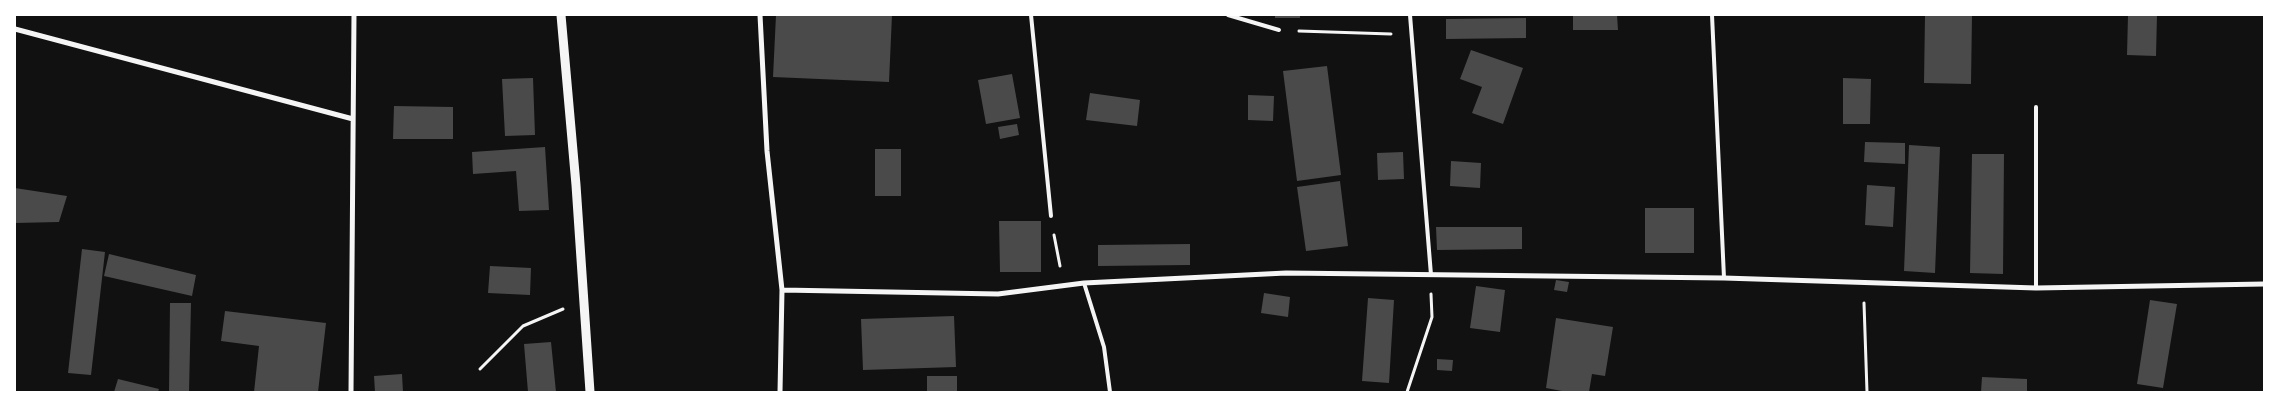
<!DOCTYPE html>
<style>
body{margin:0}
#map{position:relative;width:2279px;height:407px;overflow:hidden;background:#111;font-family:Overpass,sans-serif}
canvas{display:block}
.frame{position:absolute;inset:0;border:16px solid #fff;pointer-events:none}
</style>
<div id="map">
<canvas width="2279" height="407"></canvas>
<div class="frame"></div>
</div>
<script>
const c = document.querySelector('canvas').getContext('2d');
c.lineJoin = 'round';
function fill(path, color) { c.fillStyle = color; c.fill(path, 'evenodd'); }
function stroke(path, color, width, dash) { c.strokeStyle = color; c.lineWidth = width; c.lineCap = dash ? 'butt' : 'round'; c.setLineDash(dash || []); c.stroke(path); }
fill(new Path2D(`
 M776,15H892L889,82L773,77Z
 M1275,15H1300V18H1275Z
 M1573,15H1617L1618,30H1573Z
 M1925,15H1972L1971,84L1924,83Z
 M2128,15H2157L2156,56L2127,55Z
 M1526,18V38L1446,39V19Z
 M1471,50L1523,68L1503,124L1472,113L1482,87L1460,79Z
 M1327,66L1341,175L1297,181L1283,71Z
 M1012,74L1020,118L986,124L978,80Z
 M533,78L535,135L505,136L502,79Z
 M1843,78L1871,79L1870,124H1843Z
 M1090,93L1140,100L1137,126L1086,120Z
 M1248,95L1274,96L1273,121L1248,120Z
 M394,106L453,107V139H393Z
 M1017,124L1019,135L1000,139L998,127Z
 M1865,142L1905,143V164L1864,162Z
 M1909,145L1940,147L1935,273L1904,271Z
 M545,147L549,210L519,211L516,171L473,174L472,152Z
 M875,149H901V196H875Z
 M1403,152L1404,179L1378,180L1377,153Z
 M1972,154H2004L2003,274L1970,273Z
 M1451,161L1481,163L1480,188L1450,186Z
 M1340,181L1348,246L1306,251L1297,187Z
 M1867,185L1895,187L1893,227L1865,225Z
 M15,188L67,196L59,222L15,223Z
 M1645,208H1694V253H1645Z
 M999,221H1041V272H1000Z
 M1436,227H1522V249L1437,250Z
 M1190,244V265L1098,266V245Z
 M82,249L105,252L91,375L68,373Z
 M109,254L196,275L192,296L104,276Z
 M490,266L531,268L530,295L488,293Z
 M1556,280L1569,282L1567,292L1554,290Z
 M1476,286L1505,290L1500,332L1470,328Z
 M1264,293L1290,297L1288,317L1261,313Z
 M1368,298L1394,300L1389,383L1362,381Z
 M2150,300L2177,304L2163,388L2137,384Z
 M170,303H191L189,392H169Z
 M225,311L326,323L318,392H254L259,346L221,341Z
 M954,316L956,367L863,370L861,319Z
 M1556,318L1613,327L1605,376L1592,374L1589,392H1567L1546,388Z
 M551,342L556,392H528L524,344Z
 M1437,359L1453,360L1452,371L1437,370Z
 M402,374L403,392H375L374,376Z
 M927,376H957V392H927Z
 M1982,377L2027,379V392H1981Z
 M118,379L159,389L158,392H114Z`), '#4a4a4a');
stroke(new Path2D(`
 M1299,31L1391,34
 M1054,235L1060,266
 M1864,303L1867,392
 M480,369L523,326L563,309
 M1407,392L1432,317L1431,294`), '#f5f5f5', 3);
stroke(new Path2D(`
 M1031,15L1051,216
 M1228,15L1279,30
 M1410,15L1431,275
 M1712,15L1724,278
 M1084,283L1104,347L1110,392
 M2036,288V107`), '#f5f5f5', 4);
stroke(new Path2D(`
 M760,15L767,151L782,290L780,392
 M15,29L353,119
 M782,290L998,294L1084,283L1286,273L1724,278L2036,288L2264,284
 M351,392L354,15`), '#f5f5f5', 5);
stroke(new Path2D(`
 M561,15L576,185L590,392`), '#f5f5f5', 9);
</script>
